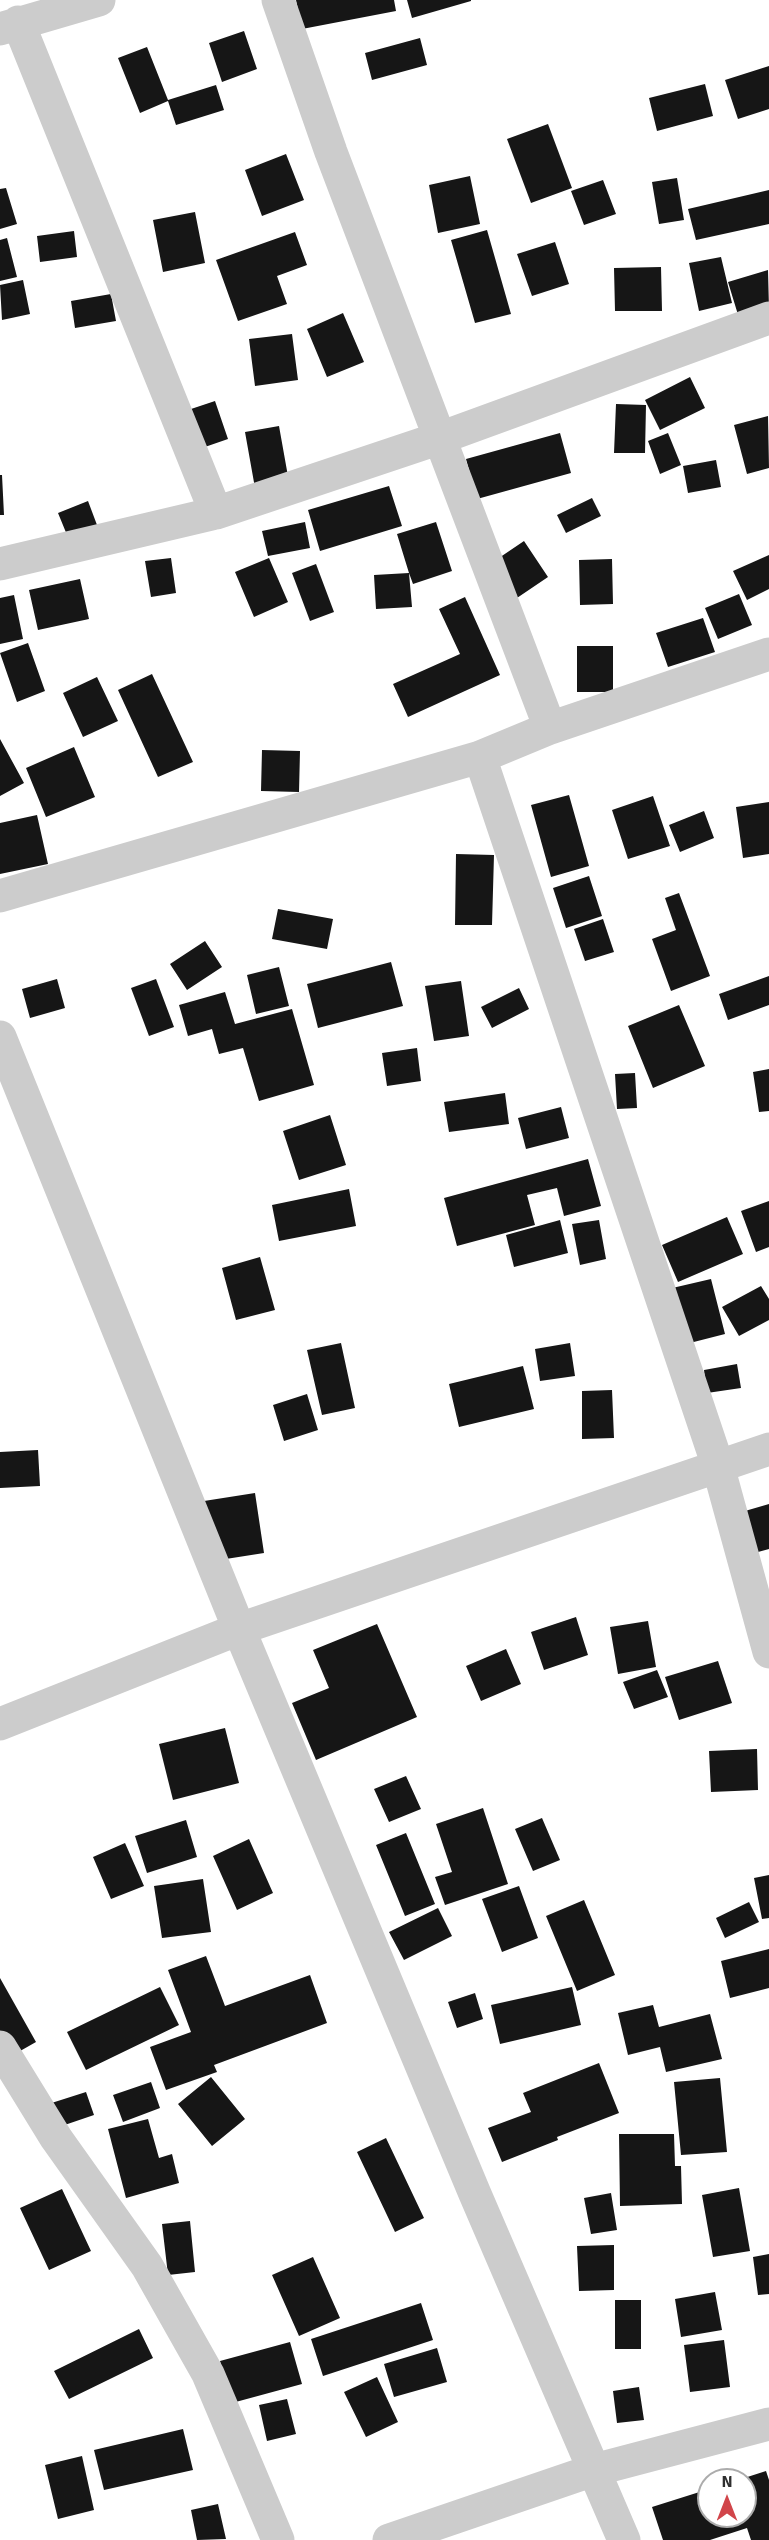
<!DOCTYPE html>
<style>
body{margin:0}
#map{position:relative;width:769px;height:2540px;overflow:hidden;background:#fff;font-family:Signika,sans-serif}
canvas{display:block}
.north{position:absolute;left:697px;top:2468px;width:60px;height:60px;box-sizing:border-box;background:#fff;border:2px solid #acacac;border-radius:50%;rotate:0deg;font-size:16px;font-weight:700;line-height:24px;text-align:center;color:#2f2f2f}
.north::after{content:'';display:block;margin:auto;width:21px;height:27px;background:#d1454a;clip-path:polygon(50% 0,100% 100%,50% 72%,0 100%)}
</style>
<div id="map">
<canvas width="769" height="2540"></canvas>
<div class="north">N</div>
</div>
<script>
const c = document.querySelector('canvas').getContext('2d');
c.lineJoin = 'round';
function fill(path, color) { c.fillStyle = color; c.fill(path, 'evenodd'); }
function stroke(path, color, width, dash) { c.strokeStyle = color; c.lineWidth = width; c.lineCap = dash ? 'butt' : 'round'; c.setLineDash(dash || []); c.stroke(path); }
fill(new Path2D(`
 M296,0H394L396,11L302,29Z
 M407,0H471V1L412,18Z
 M244,31L257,69L222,82L209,43Z
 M420,38L427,65L372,80L365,53Z
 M147,47L168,100L216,85L224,110L176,125L168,101L140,113L118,58Z
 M769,66V109L738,119L725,80Z
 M705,84L713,116L657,131L649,98Z
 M548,124L572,188L531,203L507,139Z
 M286,154L304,200L262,216L245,170Z
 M470,176L480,224L438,233L429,185Z
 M677,178L684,220L659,224L652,182Z
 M603,180L616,214L584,225L571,191Z
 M6,188L17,224L0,229V189Z
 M769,190V224L696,240L688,209Z
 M195,212L205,263L163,272L153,220Z
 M487,230L511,314L475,323L451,240Z
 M74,231L77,257L40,262L37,236Z
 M295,232L307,265L277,276L287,304L238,321L216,260Z
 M7,238L17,277L0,281V240Z
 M555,242L569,284L532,296L517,254Z
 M721,257L732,303L699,311L689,263Z
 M661,267L662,311H615L614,268Z
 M768,270L769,309L739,318L728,282Z
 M23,280L30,314L2,320L0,285Z
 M111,294L116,321L75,328L71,301Z
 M343,313L364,362L327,377L307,329Z
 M292,334L298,380L255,386L249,339Z
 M690,377L705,408L660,430L645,400Z
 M215,401L228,439L202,448L188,410Z
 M616,404L646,405L645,453H614Z
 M768,416L769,468L747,474L734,425Z
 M279,426L289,482L255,488L245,432Z
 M560,433L571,473L477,499L466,459Z
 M668,433L681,465L660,474L648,441Z
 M716,460L721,487L688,493L683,466Z
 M0,475H2L4,515H0Z
 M389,486L402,526L320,551L308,510Z
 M592,498L601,516L566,533L557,515Z
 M88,501L103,541L74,552L58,513Z
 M305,522L310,548L268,556L262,531Z
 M436,522L452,571L413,584L409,573L412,607L376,609L374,575L409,573L397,534Z
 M524,541L548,577L514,600L490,564Z
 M769,555V589L747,600L733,571Z
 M171,558L176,593L151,597L145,561Z
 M269,558L288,602L254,617L235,572Z
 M612,559L613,604L580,605L579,560Z
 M316,564L334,612L310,621L292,573Z
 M80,579L89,619L38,630L29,590Z
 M739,594L752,625L718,639L705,608Z
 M14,595L23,639L0,644V598Z
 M465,597L500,675L408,717L393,684L460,654L439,609Z
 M703,618L715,652L668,667L656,633Z
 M28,643L45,691L17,702L0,653Z
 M577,646H613V692H577Z
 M152,674L193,762L158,777L118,690Z
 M97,677L118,721L83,737L63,693Z
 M0,739L24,783L0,796Z
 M74,747L95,797L46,817L26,768Z
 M262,750L300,751L299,792L261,791Z
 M569,795L589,866L551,877L531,805Z
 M653,796L670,846L628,859L612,810Z
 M769,802V854L743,858L736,807Z
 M704,811L714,838L680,852L669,825Z
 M37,815L48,864L0,874V823Z
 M456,854L494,855L492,925H455Z
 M589,876L602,916L566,928L553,888Z
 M679,893L710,976L671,991L652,939L676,930L665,898Z
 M278,909L333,919L327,949L272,939Z
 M603,919L614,952L585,961L574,929Z
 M205,941L222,967L187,990L170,964Z
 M391,962L403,1006L318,1028L307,984Z
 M279,967L289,1006L256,1014L247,975Z
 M769,976V1005L728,1020L719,994Z
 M57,979L65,1008L30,1018L22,989Z
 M156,979L174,1027L149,1036L131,988Z
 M461,981L469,1036L434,1041L425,986Z
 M519,988L529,1009L492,1028L481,1007Z
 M225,992L235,1024L292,1009L314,1085L259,1101L243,1048L219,1054L212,1029L188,1036L179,1005Z
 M679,1005L705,1066L653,1088L628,1026Z
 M417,1048L421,1081L387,1086L382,1053Z
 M769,1069V1111L759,1112L753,1072Z
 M635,1073L637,1108L617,1109L615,1074Z
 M505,1093L509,1124L449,1132L444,1102Z
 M561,1107L569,1138L526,1149L518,1118Z
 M330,1115L346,1165L299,1180L283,1131Z
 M588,1159L601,1206L564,1216L557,1188L527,1195L535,1225L457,1246L444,1198Z
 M349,1189L356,1226L279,1241L272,1205Z
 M769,1201V1247L756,1252L741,1211Z
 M727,1217L743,1254L678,1282L662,1245Z
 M560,1220L568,1253L514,1267L506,1235Z
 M599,1220L606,1259L580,1265L572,1224Z
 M260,1257L275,1310L236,1320L222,1268Z
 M711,1279L725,1334L682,1345L668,1289Z
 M761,1286L769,1299V1320L739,1336L722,1307Z
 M341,1343L355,1408L322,1415L307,1350Z
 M570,1343L575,1376L540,1381L535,1349Z
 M737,1364L741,1388L707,1393L704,1370Z
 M523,1366L534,1409L459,1427L449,1384Z
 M612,1390L614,1438L582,1439V1391Z
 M307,1394L318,1430L284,1441L273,1405Z
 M38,1450L40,1486L0,1488V1452Z
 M255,1493L264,1553L213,1561L204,1501Z
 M769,1504V1549L758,1552L745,1511Z
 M576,1617L588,1655L544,1670L531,1632Z
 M648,1621L656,1667L618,1674L610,1627Z
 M377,1624L417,1717L316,1760L292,1703L329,1688L313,1650Z
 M506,1649L521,1684L481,1701L466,1666Z
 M718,1661L732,1703L679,1720L665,1677Z
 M657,1670L668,1697L634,1709L623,1682Z
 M225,1728L239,1783L173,1800L159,1744Z
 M757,1749L758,1790L711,1792L709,1751Z
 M406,1776L421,1809L389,1822L374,1789Z
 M483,1808L508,1884L445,1905L435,1877L452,1872L436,1824Z
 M542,1818L560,1860L533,1871L515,1829Z
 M186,1820L197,1857L147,1873L135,1836Z
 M406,1833L435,1904L405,1916L376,1845Z
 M249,1839L273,1893L237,1910L213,1856Z
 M125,1843L144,1886L111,1899L93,1857Z
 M769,1875V1918L762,1919L754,1878Z
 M203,1879L211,1932L162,1938L154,1886Z
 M519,1886L538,1938L502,1952L482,1899Z
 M584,1900L615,1975L577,1991L546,1916Z
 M749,1902L759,1922L725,1938L716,1918Z
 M438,1908L452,1936L404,1960L389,1932Z
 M769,1949V1988L730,1998L721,1961Z
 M206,1956L225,2006L310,1975L327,2023L214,2065L217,2072L166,2090L150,2047L191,2032L168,1970Z
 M0,1978L36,2042L6,2059L0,2048Z
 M160,1987L179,2025L86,2070L67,2032Z
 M572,1987L581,2025L500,2044L491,2005Z
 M475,1993L483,2019L457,2028L448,2002Z
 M653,2005L659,2027L710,2014L722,2059L666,2072L660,2047L628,2055L618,2013Z
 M599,2063L619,2113L557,2137L558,2140L502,2162L488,2128L531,2112L523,2093Z
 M211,2077L245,2119L212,2146L178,2104Z
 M720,2078L727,2152L681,2155L674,2082Z
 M151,2082L160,2108L123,2122L113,2095Z
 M86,2092L94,2115L47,2131L39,2107Z
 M148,2119L159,2158L172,2154L179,2183L126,2198L108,2129Z
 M619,2134H674L675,2166H681L682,2204L620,2206Z
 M386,2138L424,2218L395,2232L357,2152Z
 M739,2188L750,2251L713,2257L702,2195Z
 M62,2189L91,2251L49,2270L20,2208Z
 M611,2193L617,2230L591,2234L584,2198Z
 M190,2221L195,2272L168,2275L162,2224Z
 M614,2245V2290L579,2291L577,2246Z
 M769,2254V2294L758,2295L753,2257Z
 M313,2257L340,2318L299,2336L272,2275Z
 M715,2292L722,2330L681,2337L675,2299Z
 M615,2300H641V2349H615Z
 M421,2303L433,2340L323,2376L311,2339Z
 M139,2329L153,2358L69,2399L54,2371Z
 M724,2340L730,2387L690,2392L684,2345Z
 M290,2342L302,2384L232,2403L220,2361Z
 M437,2348L447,2382L394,2397L384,2364Z
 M377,2377L398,2422L366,2437L344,2392Z
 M639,2387L644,2420L617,2423L613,2391Z
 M287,2399L296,2434L267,2441L259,2405Z
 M183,2429L193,2470L104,2490L94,2450Z
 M82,2456L94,2510L58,2519L45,2465Z
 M766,2471L769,2480V2540H751L747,2528L710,2540H663L652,2507L709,2489V2516H745V2480H738Z
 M218,2504L226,2539L197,2540L191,2510Z`), '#161616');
stroke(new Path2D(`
 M278,0L331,152L550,728
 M18,22L216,513
 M0,29L99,0
 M0,564L216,513L440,438L769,318
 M480,757L718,1466L769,1652
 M0,896L480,757L550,728L769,654
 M0,1037L239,1629L475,2194L624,2540
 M0,1724L239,1629L769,1449
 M0,2047L56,2138L147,2266L208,2374L278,2540
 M389,2540L594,2470L769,2424`), '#ccc', 33);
</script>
